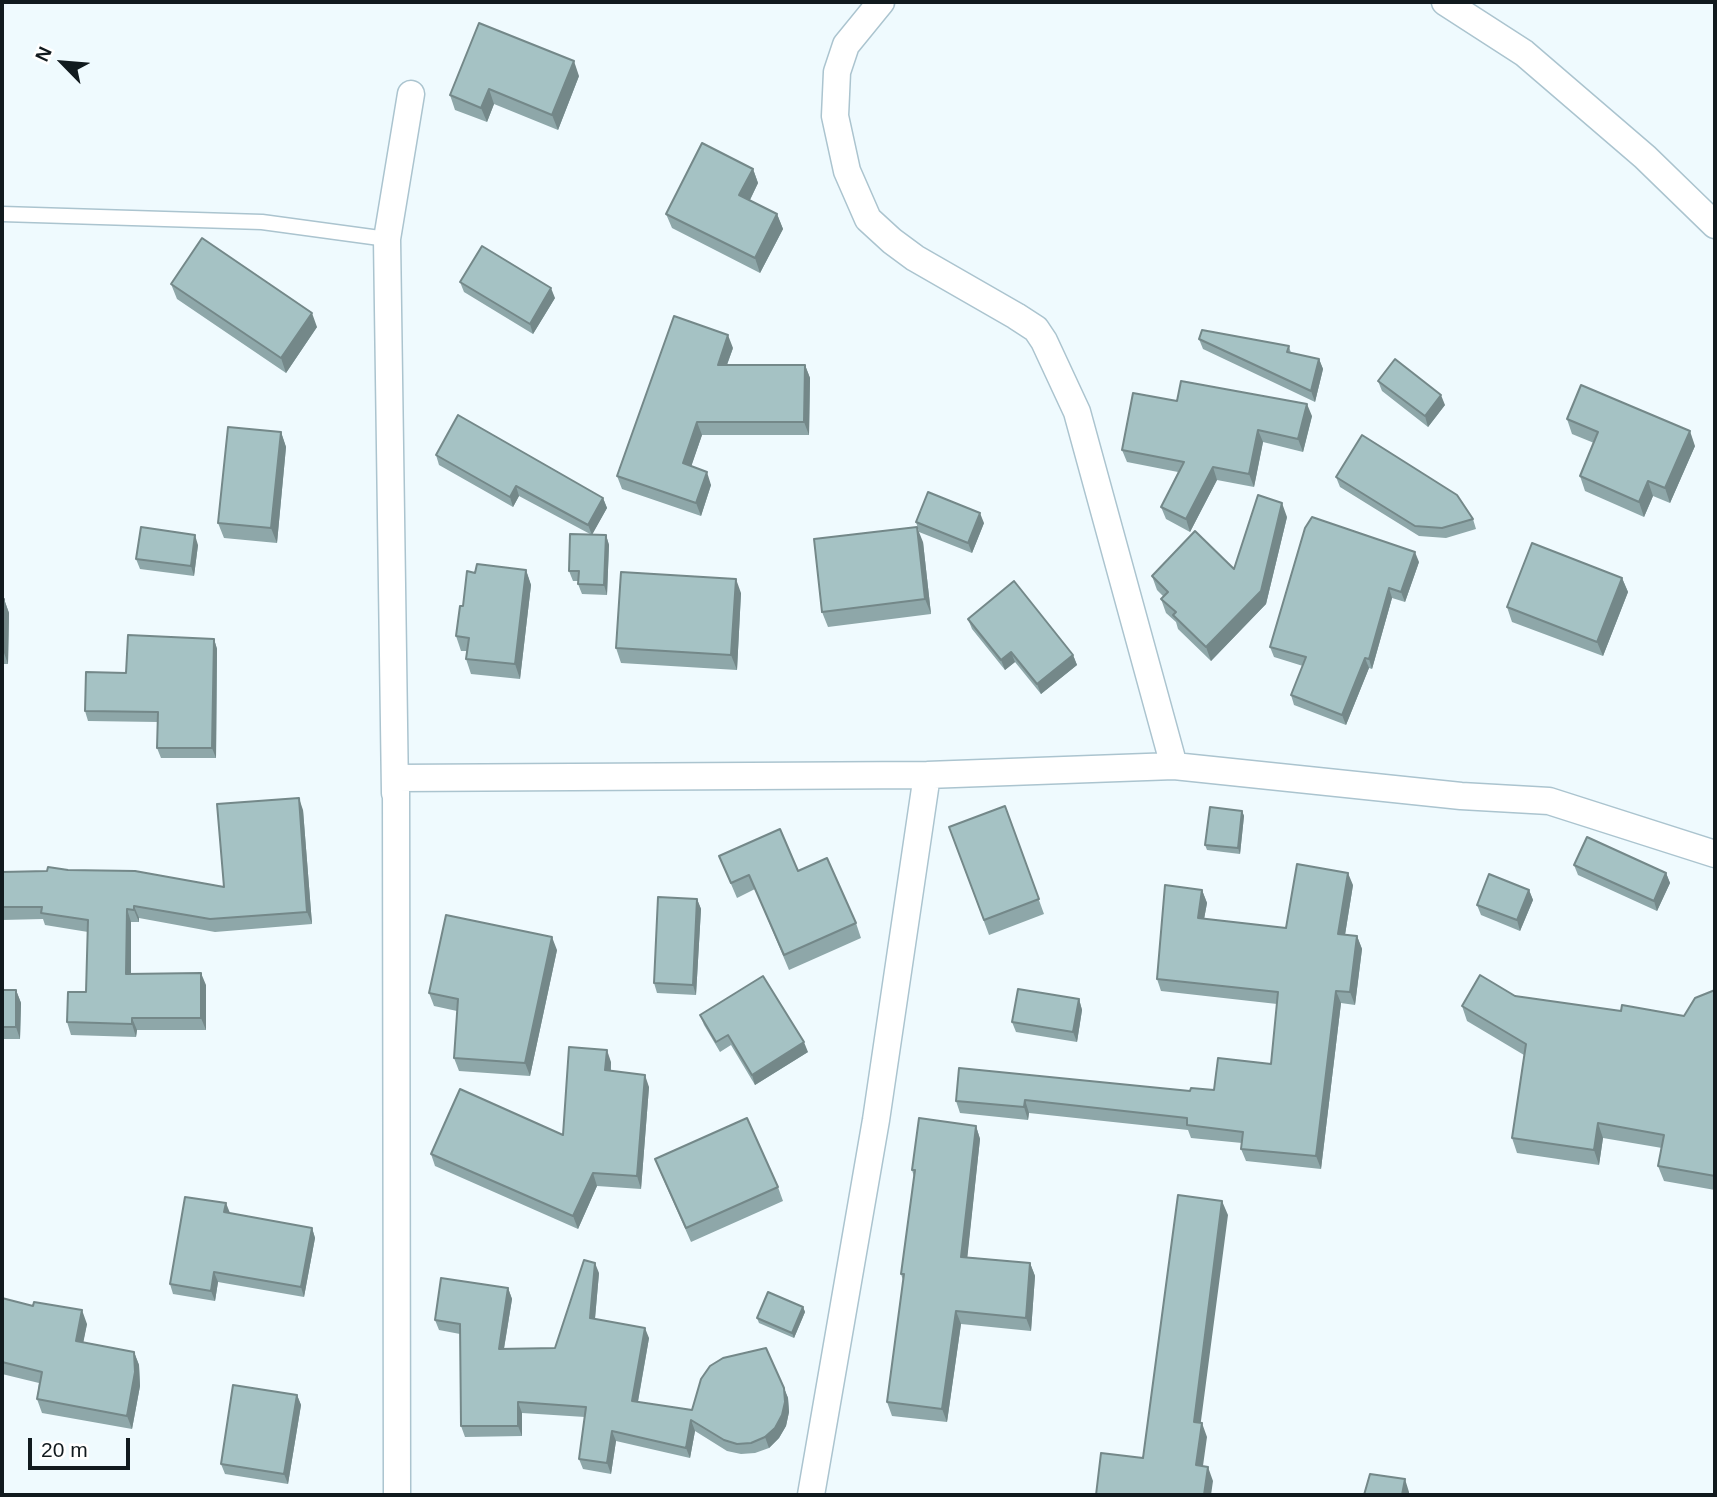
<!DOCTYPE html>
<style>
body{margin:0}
#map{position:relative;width:1717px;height:1497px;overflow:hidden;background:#effafe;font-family:Arial,sans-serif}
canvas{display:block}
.frame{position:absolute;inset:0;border:4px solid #111a1e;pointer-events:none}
.north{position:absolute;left:28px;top:28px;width:70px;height:70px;-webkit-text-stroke:5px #fff;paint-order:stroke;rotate:295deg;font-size:19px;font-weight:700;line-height:28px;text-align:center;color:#111a1e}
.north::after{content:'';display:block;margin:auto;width:24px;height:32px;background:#111a1e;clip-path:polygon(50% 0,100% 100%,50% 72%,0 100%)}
.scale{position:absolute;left:28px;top:1438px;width:102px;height:32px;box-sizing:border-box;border:4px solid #111a1e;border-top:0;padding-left:9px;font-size:21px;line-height:24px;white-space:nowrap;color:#111a1e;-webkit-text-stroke:5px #fff;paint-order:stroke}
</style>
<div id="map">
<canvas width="1717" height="1497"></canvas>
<div class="frame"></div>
<div class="north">N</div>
<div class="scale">20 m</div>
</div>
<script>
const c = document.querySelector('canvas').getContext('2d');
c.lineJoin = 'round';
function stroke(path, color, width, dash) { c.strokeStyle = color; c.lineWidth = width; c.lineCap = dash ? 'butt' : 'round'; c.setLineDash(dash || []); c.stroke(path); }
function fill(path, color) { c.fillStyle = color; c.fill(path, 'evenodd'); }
const service = new Path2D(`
 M2,214L262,222L387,239`);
const minor = new Path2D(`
 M1445,2L1524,53L1645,157L1715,225
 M1174,766L1461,796L1549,801L1715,854
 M395,793L387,239L411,94
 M397,1495L396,778L927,775L1174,766L1077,412L1044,341L1036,329L1016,316L915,258L892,241L868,219L847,171L835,116L837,72L846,45L881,2
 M811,1495L876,1120L927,775`);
stroke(service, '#abc4cf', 17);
stroke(minor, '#abc4cf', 29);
stroke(service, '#fff', 14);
stroke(minor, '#fff', 26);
fill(new Path2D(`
 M579,76L558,130L494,104L487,122L455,110L450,95Z
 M753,169L758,183L750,200L777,214L783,229L760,273L672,228L666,214Z
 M460,282L555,298L533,334L464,292Z
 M171,284L317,327L286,373L177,299Z
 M1199,339L1289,346L1291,353L1319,359L1323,369L1315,402L1203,349Z
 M733,348L727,365H805L810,378L809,435H702L691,466L711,485L701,516L622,489L617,476Z
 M1378,381L1445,405L1428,427L1382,391Z
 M1177,401L1312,416L1303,452L1263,442L1254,487L1217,480L1190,532L1166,519L1161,507L1178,472L1127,462L1122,450Z
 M1567,419L1695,446L1670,503L1653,496L1644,517L1585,491L1580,476L1594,443L1572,434Z
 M281,432L286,447L277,543L224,538L218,523Z
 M436,455L603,498L607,508L592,534L606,535L609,545L607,595L582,594L578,584V581H573L569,571L590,534L519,496L513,507L439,465Z
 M1336,477L1473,519L1476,529L1446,538L1419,536L1340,487Z
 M1287,517L1266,604L1211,661L1178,629L1176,622L1166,613L1161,599L1164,597L1157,590L1152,576L1234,569Z
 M916,522L984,523L972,553L919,532Z
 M923,542L931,614L828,627L822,612Z
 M198,545L194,576L140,569L136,559Z
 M1419,562L1405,602L1392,598L1372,669L1369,668L1346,725L1294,705L1291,695L1303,666L1274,657L1270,647Z
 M526,570L531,585L520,679L471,674L466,659L467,651H461L456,636L463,606L475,573Z
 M1622,578L1628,592L1603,656L1512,622L1507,607Z
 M741,593L737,670L621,663L616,648Z
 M2,599H4L9,613L8,664H2Z
 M968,619L1073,655L1077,665L1041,694L1015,662L1005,670L972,629Z
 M214,639L217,649L216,758H161L157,748L158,722L88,721L85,711L126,673Z
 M1005,806L1044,914L989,935L949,827Z
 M303,810L312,924L215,932L139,918V922H131V974L206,985V1030H137L136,1037L71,1035L67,1022L86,992L88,932L45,925L43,919L2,920V872L47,871L68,870L224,887Z
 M1242,811L1244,816L1240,854L1207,850L1205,845Z
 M719,856L798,871L856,923L861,938L789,970L755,889L737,898Z
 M1574,865L1666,873L1670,883L1657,911L1578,875Z
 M1353,885L1345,935L1357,936L1362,949L1355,1005L1341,1003L1321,1169L1246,1161L1241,1149L1242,1143L1191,1138L1188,1130L1029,1113L1028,1120L960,1113L956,1101L1214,1090L1271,1064L1277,1004L1161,991L1157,979L1202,890L1207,903L1204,919L1286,928Z
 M1529,890L1533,900L1520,931L1481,915L1477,905Z
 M697,899L701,909L696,995L657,993L654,983Z
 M557,950L530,1076L459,1071L454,1058L457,1011L434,1006L429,993Z
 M2,990H16L21,1003L20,1039H2Z
 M1715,990V1190L1664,1181L1658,1166L1662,1148L1603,1138L1599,1165L1517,1153L1512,1138L1524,1055L1467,1021L1462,1006L1515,996L1621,1011L1684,1016Z
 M1079,999L1082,1010L1077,1042L1016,1032L1012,1022Z
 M700,1015L808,1052L755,1085L731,1045L720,1052L704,1025Z
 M611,1062V1070L649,1087L641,1189L597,1186L578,1229L435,1166L431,1154L563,1135Z
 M976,1126L980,1139L967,1257L1030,1263L1035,1276L1031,1331L961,1324L947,1422L892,1416L887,1402L903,1280L901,1274L914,1177L912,1170Z
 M655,1159L778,1187L783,1201L691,1242L661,1174Z
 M312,1228L315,1238L304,1297L218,1282L215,1301L173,1294L170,1284Z
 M599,1273L595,1319L649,1338L638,1402L692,1410L784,1388L788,1398L789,1412L786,1426L779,1438L769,1448L755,1453L741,1454L727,1451L695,1431L690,1458L616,1441L611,1474L583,1469L579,1459L585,1417L522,1413V1436L465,1437L461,1426L460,1334L439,1330L435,1320L508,1288L512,1299L504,1349L555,1348Z
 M2,1298L87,1324L83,1342L134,1352L139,1365L140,1386L132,1429L42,1413L37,1399L39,1383L2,1374Z
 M803,1307L805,1312L794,1338L759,1323L757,1318Z
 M297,1395L301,1405L288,1484L225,1474L221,1464Z`), '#8ea7a9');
fill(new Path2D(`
 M574,61L579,76L558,130L552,115Z
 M489,89L494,104L487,122L481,108Z
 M753,169L758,183L745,210L739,195Z
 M777,214L783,229L760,273L755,258Z
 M551,288L555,298L533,334L530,324Z
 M312,313L317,327L286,373L281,358Z
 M728,335L733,348L722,378L718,365Z
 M1319,359L1323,369L1315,402L1311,391Z
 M805,365L810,378L809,435L804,422Z
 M1441,395L1445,405L1428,427L1425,416Z
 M1307,404L1312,416L1303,452L1298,439Z
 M697,422L702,435L688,476L683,463Z
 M1258,430L1263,442L1254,487L1249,474Z
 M1690,431L1695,446L1670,503L1665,488Z
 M281,432L286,447L277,543L271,528Z
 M1213,467L1217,480L1190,532L1186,519Z
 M707,472L711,485L701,516L696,503Z
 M1648,481L1653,496L1644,517L1639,502Z
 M516,486L519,496L513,507L510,497Z
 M603,498L607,508L592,535L588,525Z
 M1282,503L1287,517L1266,604L1211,661L1206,647Z
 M980,513L984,523L972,553L968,543Z
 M917,527L923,542L931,614L925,599Z
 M195,535L198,545L194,576L191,566Z
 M606,535L609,545L607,595L604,585Z
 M1415,552L1419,562L1405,602L1401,592Z
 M526,570L531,585L520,679L515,664Z
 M1622,578L1628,592L1603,656L1597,642Z
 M736,579L741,593L737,670L731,655Z
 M1389,588L1392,598L1372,669L1369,659Z
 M4,599L9,613L8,664L3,650Z
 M214,639L217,649L216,758L212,748Z
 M1011,652L1015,662L1005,670L1001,660Z
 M1073,655L1077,665L1041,694L1037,684Z
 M1365,658L1369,668L1346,725L1342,715Z
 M299,798L303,810L312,924L307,912Z
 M1242,811L1244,816L1240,854L1238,848Z
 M1348,873L1353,885L1343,947L1338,934Z
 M1666,873L1670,883L1657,911L1654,901Z
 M1202,890L1207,903L1202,930L1198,918Z
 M1529,890L1533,900L1520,931L1517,920Z
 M697,899L701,909L696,995L693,985Z
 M134,906L139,918V922L134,910Z
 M127,909L131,922V987L126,974Z
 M1357,936L1362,949L1355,1005L1350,992Z
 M552,937L557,950L530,1076L525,1063Z
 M201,973L206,985V1030L201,1018Z
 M16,990L21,1003L20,1039L16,1027Z
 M1336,991L1341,1003L1321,1169L1316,1156Z
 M1079,999L1082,1010L1077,1042L1073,1032Z
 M132,1018L137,1030L136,1037L132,1024Z
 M804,1042L808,1052L755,1085L752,1075Z
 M607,1050L611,1062L610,1082L605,1070Z
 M645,1075L649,1087L641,1189L637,1176Z
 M1025,1100L1029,1113L1028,1120L1024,1107Z
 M1598,1123L1603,1138L1599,1165L1594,1150Z
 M976,1126L980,1139L966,1270L961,1257Z
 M593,1173L597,1186L578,1229L573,1216Z
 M1222,1201L1228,1215L1199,1436L1194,1422Z
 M226,1203L230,1213L224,1212Z
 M312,1228L315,1238L304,1297L301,1287Z
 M595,1263L599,1273L594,1329L590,1318Z
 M1030,1263L1035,1276L1031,1331L1026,1318Z
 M214,1272L218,1282L215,1301L211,1291Z
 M508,1288L512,1299L502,1360L499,1349Z
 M803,1307L805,1312L794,1338L792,1333Z
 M82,1310L87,1324L81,1354L76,1341Z
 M956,1311L961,1324L947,1422L942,1409Z
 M645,1328L649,1338L636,1412L632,1401Z
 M134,1352L139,1365L140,1386L132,1429L127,1416Z
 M784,1388L788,1398L789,1412L786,1426L779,1438L769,1448L765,1437Z
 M297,1395L301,1405L288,1484L284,1474Z
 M518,1402L522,1413V1436L518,1426Z
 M691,1420L695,1431L690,1458L686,1448Z
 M1202,1423L1207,1437L1201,1480L1196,1465Z
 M612,1431L616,1441L611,1474L607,1463Z
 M1208,1467L1213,1481L1211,1495H1204Z
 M1405,1479L1409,1492V1495H1402Z`), '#748889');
const building = new Path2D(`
 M479,23L574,61L552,115L489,89L481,108L450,95Z
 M702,143L753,169L739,195L777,214L755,258L666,214Z
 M202,238L312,313L281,358L171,284Z
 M482,246L551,288L530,324L460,282Z
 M674,316L728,335L718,365H805L804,422H697L683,463L707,472L696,503L617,476Z
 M1202,330L1289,346L1287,352L1319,359L1311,391L1199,339Z
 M1395,359L1441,395L1425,416L1378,381Z
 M1181,381L1307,404L1298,439L1258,430L1249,474L1213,467L1186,519L1161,507L1184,462L1122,450L1133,393L1177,401Z
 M1581,385L1690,431L1665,488L1648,481L1639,502L1580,476L1598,432L1567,419Z
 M458,415L603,498L588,525L516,486L510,497L436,455Z
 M228,427L281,432L271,528L218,523Z
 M1362,435L1457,495L1473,519L1442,528L1415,526L1336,477Z
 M928,492L980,513L968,543L916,522Z
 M1258,495L1282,503L1261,591L1206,647L1173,615L1176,612L1161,599L1168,592L1152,576L1195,531L1234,569Z
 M1312,517L1415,552L1401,592L1389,588L1369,659L1365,658L1342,715L1291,695L1306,657L1270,647L1305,528Z
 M141,527L195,535L191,566L136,559Z
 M917,527L925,599L822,612L814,539Z
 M570,534L606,535L604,585L578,584L579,571H569Z
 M1532,543L1622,578L1597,642L1507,607Z
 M477,564L526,570L515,664L466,659L469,638L456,636L460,606H463L467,571L475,573Z
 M621,572L736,579L731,655L616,648Z
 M1014,581L1073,655L1037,684L1011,652L1001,660L968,619Z
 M2,599H4L3,650H2Z
 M128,635L214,639L212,748H157L158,712L85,711L86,672L126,673Z
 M299,798L307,912L210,919L134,906V910L127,909L126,974L201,973V1018H132V1024L67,1022L68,992H86L88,920L41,913L42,907H2V872L47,871L48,867L68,870L135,871L224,887L217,804Z
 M1005,806L1039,899L984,920L949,827Z
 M1210,807L1242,811L1238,848L1205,845Z
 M780,829L798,871L827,858L856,923L784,955L749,875L731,883L719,856Z
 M1587,837L1666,873L1654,901L1574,865Z
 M1297,864L1348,873L1338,934L1357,936L1350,992L1336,991L1316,1156L1241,1149L1243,1132L1187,1125V1118L1025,1100L1024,1107L956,1101L959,1068L1190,1091L1191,1088L1214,1090L1218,1058L1271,1064L1278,992L1157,979L1165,885L1202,890L1198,918L1286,928Z
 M1489,874L1529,890L1517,920L1477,905Z
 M658,897L697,899L693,985L654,983Z
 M446,915L552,937L525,1063L454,1058L458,999L429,993Z
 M1480,975L1515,996L1621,1011L1622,1005L1684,1016L1695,998L1715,990V1176L1658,1166L1664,1135L1598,1123L1594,1150L1512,1138L1526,1044L1462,1006Z
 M763,976L804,1042L752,1075L728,1035L716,1042L700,1015Z
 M1018,989L1079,999L1073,1032L1012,1022Z
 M2,990H16V1027H2Z
 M569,1047L607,1050L605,1070L645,1075L637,1176L593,1173L573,1216L431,1154L460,1089L563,1135Z
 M747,1118L778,1187L686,1228L655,1159Z
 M919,1118L976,1126L961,1257L1030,1263L1026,1318L956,1311L942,1409L887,1402L904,1274H901L915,1170H912Z
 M1178,1195L1222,1201L1194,1422L1202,1423L1196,1465L1208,1467L1204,1495H1096L1101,1453L1143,1458Z
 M185,1197L226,1203L224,1212L312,1228L301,1287L214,1272L211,1291L170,1284Z
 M584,1260L595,1263L590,1318L645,1328L632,1401L692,1410L701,1379L710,1366L723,1358L766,1348L784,1388L785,1402L782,1415L775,1428L765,1437L751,1443L737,1444L724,1440L691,1420L686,1448L612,1431L607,1463L579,1459L586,1407L518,1402V1426H461L460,1324L435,1320L441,1278L508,1288L499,1349L555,1348Z
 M768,1292L803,1307L792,1333L757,1318Z
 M2,1298L33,1306L34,1302L82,1310L76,1341L134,1352L135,1372L127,1416L37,1399L42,1372L2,1362Z
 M233,1385L297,1395L284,1474L221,1464Z
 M1370,1474L1405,1479L1402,1495H1364Z`);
fill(building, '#a5c2c4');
stroke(building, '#748889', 2);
</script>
